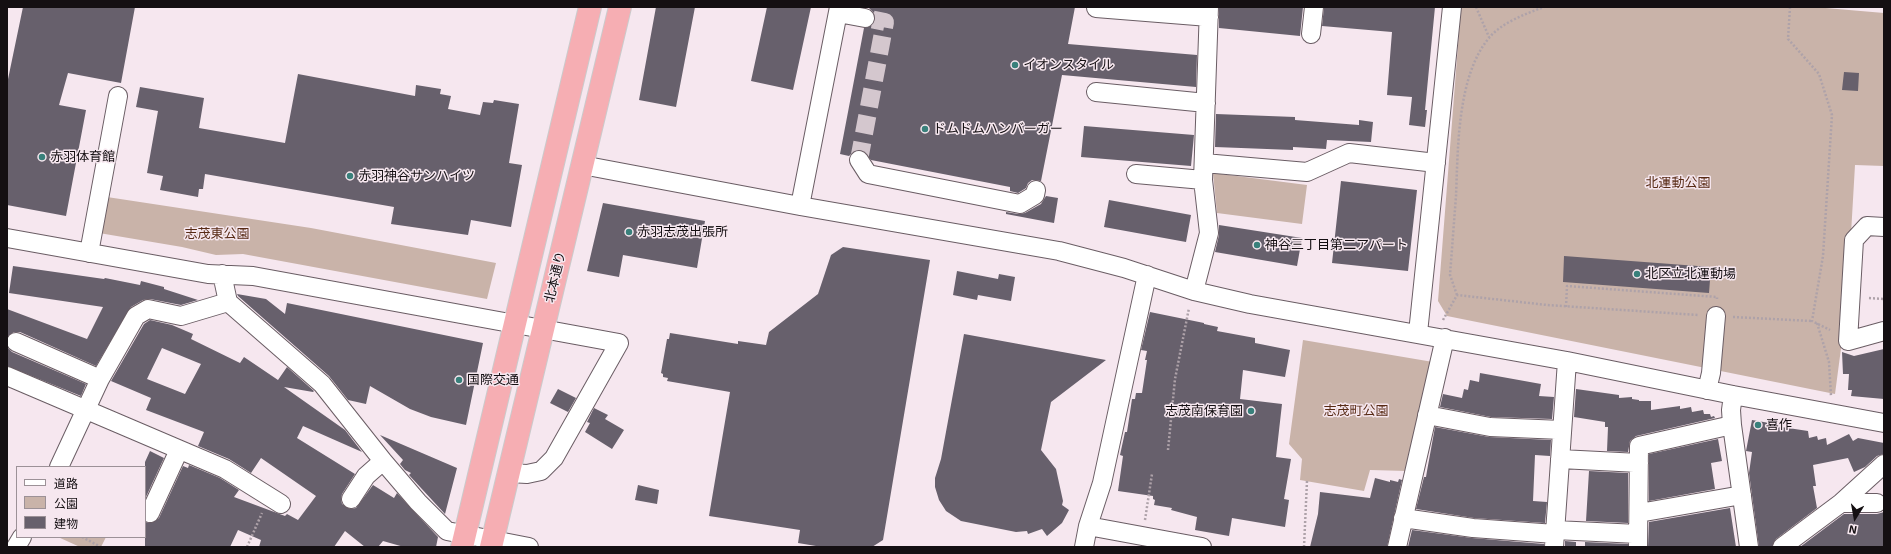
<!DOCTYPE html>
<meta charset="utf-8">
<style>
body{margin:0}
#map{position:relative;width:1891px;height:554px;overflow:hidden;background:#f6e7ef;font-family:"Exo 2","Noto Sans JP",sans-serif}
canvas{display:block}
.frame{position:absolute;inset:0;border:8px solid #140f12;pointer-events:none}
.legend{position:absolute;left:16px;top:466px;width:130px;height:72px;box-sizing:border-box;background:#f6e7ef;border:1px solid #9c9197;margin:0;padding:5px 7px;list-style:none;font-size:12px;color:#140f12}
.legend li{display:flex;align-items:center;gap:8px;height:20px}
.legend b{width:20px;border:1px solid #9c9197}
.north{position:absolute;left:1835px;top:498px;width:40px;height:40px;-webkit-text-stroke:3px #f6e7ef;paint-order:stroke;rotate:191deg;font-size:11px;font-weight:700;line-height:16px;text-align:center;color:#140f12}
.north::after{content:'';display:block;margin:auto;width:14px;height:18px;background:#140f12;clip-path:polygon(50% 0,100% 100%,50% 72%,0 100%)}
</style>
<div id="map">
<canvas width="1891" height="554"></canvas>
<div class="frame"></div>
<ul class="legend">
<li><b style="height:5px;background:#fff"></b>道路</li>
<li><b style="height:11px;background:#c9b3a9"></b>公園</li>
<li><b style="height:11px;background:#67606c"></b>建物</li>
</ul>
<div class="north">N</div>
</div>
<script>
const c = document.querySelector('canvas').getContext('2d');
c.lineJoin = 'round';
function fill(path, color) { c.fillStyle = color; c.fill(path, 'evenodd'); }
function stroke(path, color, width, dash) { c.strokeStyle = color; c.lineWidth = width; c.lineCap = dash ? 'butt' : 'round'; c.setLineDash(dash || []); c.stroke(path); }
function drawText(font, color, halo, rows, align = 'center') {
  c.font = font + ' "Exo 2","Noto Sans JP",sans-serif'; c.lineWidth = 3; c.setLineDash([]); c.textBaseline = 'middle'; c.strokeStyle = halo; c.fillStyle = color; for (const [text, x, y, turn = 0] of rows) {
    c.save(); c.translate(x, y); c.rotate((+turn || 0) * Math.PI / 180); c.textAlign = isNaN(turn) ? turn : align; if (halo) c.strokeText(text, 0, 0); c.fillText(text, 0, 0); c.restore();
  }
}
fill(new Path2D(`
 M1461,7H1814L1884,13V166L1855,165L1847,303L1835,394L1447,316L1438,301Z
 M1213,173L1307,185L1302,224L1217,213Z
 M107,197L311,228L496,263L487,299L243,254L216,255L182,247L99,233Z
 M1303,340L1433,362L1407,471L1370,470L1364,491L1300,480L1302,459L1289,444Z
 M58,537H106L101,547H80Z`), '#c9b3a9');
fill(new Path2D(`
 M23,7H135L121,83L68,73L59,105L86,110L66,216L7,205V84Z
 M656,7H695L676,107L639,100Z
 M767,7H811L793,90L751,81Z
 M868,7H1075L1068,44L1197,55L1196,87L1062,75L1041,181L1032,180L1028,183L1026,188L1018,193L1010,191V187L871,160L863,151H854L849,156L840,154L864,28L873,25L875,20V14Z
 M1219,7H1303L1300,36L1219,28Z
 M1324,7H1435L1425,110H1427L1425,127L1409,125L1412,97L1387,95L1392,32L1322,26Z
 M1844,72L1859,73L1858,91L1842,90Z
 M298,74L415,96L416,85L441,89L440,94L451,96L448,109L480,115L483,102L493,103L494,100L519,104L509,163L522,165L511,227L471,220L468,235L391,224L394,207L205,174L203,189H199L198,197L160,190L163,176L147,173L158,111L136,107L140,87L204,98L199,128L285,143Z
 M1216,114L1295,117V120L1359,125V120L1373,122L1371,142L1327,140L1326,149L1293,147V150L1215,147Z
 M1084,126L1194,135L1191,166L1081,157Z
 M1341,181L1417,190L1408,271L1332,263Z
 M1046,196L1058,198L1054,223L1006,214V212L1018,214L1025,213L1041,204Z
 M1109,200L1191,215L1186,242L1104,227Z
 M603,203L705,221L697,268L623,255L619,277L587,271Z
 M1219,225L1302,238L1297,266L1215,252L1219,235Z
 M843,247L930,260L883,540L872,547H822L798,543L800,530L709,516L730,392L667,381L668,378L663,377V374L661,373L667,339H669L670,333L738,344V341L766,345L769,332L818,294L831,255Z
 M1564,256L1711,267L1709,293L1563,282Z
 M13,266L104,279L105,278L140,285L141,281L164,287V289L198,300L181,305L150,299L143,300L131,307L96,366L20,332H14L7,337V309L87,339L103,307L9,293Z
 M957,271L998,279L999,274L1015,277L1011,301L978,295L977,300L953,295Z
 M237,294L266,299L285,314L287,303L483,343L466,425L431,417L410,409L370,386L366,404L348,400L329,376L238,296Z
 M1150,312L1204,323V324L1218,327L1217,331L1255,338V343L1290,350L1285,377L1243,370L1240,399L1282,404L1276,457L1291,459L1284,499L1289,500L1285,527L1232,518L1229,536L1195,530L1197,517L1171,510L1172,508L1154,505L1155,500L1153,499V496L1118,491L1123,456L1120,455L1125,432H1127L1132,399H1135L1136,393H1142L1147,360H1145L1147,351L1141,350Z
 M150,320L172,325L193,334L191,339L240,363L244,357L278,380L287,367L314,391L313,392L284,387L345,430L362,452L303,426L297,438L355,474L342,494L341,499L342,504L350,509L356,508L373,485L394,498L397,493L438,537L436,547H404L383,541L378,547H365L345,531L334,547H259L261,540L238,530L230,547H145V522L151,523L159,518L183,466L188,468L189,465L220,478L239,490L234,497L285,516L287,514L298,520L316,496L261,458L251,473L229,459L198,446L204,432L146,410L151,398L111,381L144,324ZM162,348L201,364L185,394L147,379Z
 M964,334L1106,360L1051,402L1041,450L1056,469L1063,501L1062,505L1069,510L1062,523L1047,536L1042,529L1028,534L1027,531L1016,532L961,521L946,511L939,500L935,487V478L941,459Z
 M7,347L12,352L86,384L81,396L7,366Z
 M1884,349V399L1851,396L1852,390H1848L1849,374H1843L1842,352L1854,356Z
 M1480,373L1541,384L1539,396L1554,397L1552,419L1491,417L1440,407L1443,394L1462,398L1464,389L1468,390L1470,380L1479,382Z
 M558,389L576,398L568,412L550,403Z
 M1576,389L1619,395V398L1632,397V399L1639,400V401H1651V410L1680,406V409L1691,407L1692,412L1703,410L1704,414H1710L1711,417L1714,416L1715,418L1636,436L1630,441L1628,452L1607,451L1608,427H1605V422L1574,417Z
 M594,408L608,415L605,419L624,430L612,449L585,432L590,423L587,422Z
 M1752,420L1775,424V426L1808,431L1809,438L1817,436L1818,440L1826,438L1827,445L1849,434L1853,441L1858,438L1884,443V454L1877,456L1865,467L1854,472L1848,458L1813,465L1816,486H1813L1817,508L1776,539L1772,547H1759L1749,473L1752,452L1746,451Z
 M1435,427L1489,437L1551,440L1550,456L1535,455L1533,501L1547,502L1545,523L1474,518L1416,509L1424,477H1426L1427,471Z
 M380,435L457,468L445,514L409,475L411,473L405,470L400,464L403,460Z
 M1718,439L1722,461L1711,463L1715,489L1649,501V454Z
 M150,451L164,458L145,499V462Z
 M1589,471L1628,473V523L1586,521Z
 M1375,478L1390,482V480L1398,482L1399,479L1402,480L1387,547H1310L1318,514L1320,492L1370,498Z
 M638,485L659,490L657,504L635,500Z
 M1730,508L1736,547H1648L1649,522Z
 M1884,512V547H1800L1844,514H1877Z
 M1412,530L1472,538L1544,544V547H1408Z
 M1565,541L1576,542V547H1565Z
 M1585,542L1628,544V547H1585Z`), '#67606c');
stroke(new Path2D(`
 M859,160L885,22L865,18`), '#d4c7ce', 18, [18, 9]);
const minor = new Path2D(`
 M1096,8L1209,17
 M838,13L865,18
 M1311,34L1314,7
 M1096,92L1206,103
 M859,160L868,174L1020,204L1035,195L1036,190
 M1204,163L1307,172L1349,153L1436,163
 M582,165L800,206L1059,251L1124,268L1194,291L1250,304L1567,361L1733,395L1884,423
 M1136,174L1203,180
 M800,206L839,7
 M1884,227L1867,226L1854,240L1848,341L1884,331
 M7,238L208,274L253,276L619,343L554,458L541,471L527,474L509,473
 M89,253L118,96
 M222,274L228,302L322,384L383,461L418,502L447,531L529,547
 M1194,291L1209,233L1203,180L1209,7
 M1418,333L1452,7
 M16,342L100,379
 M7,376L225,469L281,504
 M1707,390L1711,373L1716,316
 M1733,395L1731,410L1732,425L1749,547
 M1427,415L1490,427L1562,430
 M1560,459L1639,463
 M59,467L100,379L136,316L148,309L181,316L228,302
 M351,499L366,476L383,461
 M1841,503H1877
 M150,513L179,450
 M1639,513L1742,495
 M1403,518L1473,528L1555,534
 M1088,526L1202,547
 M1555,530L1638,534
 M16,547L22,537
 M1084,547L1088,526L1102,483L1147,275
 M1397,547L1445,338
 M1554,547L1567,361
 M1638,547L1639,446L1732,425
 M1782,547L1841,503L1884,464`);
const highway = new Path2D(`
 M462,547L590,7
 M491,547L620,7`);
stroke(minor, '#6a5d64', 20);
stroke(highway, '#cbcacb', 24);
stroke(new Path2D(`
 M1476,7L1489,37
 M1790,7L1788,39L1819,74L1832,115L1823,256L1812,321L1830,330
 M1457,295L1450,275C1452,249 1454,222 1456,196C1458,149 1457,76 1489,38C1501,23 1525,14 1544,7
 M1869,298L1884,299
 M1566,307L1567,286L1717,297V299
 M1733,317L1812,321
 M1443,320L1457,295L1547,305L1698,315
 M1817,323L1829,362L1831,396
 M1168,450L1175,379L1189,308
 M1145,520L1152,474
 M82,537L101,547
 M247,547L262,513
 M1304,547L1307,481`), '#aea2a9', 2.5, [2, 2]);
stroke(minor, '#fff', 18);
stroke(highway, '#f6aeb3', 22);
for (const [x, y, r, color] of [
 [1015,65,4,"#39807b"],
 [925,129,4,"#39807b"],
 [42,157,4,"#39807b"],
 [350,176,4,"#39807b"],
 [629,232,4,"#39807b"],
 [1257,245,4,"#39807b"],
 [1637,274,4,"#39807b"],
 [459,380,4,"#39807b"],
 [1251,411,4,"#39807b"],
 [1758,425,4,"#39807b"]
]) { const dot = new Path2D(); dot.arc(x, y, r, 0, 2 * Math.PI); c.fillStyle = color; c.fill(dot); stroke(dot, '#f6e7ef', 1.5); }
drawText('13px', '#140f12', '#f6e7ef', [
 ["イオンスタイル",1023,65],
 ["ドムドムハンバーガー",933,129],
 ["赤羽体育館",50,157],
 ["赤羽神谷サンハイツ",358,176],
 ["赤羽志茂出張所",637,232],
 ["神谷三丁目第二アパート",1265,245],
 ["北区立北運動場",1645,274],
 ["国際交通",467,380],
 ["志茂南保育園",1243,411,"right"],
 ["喜作",1766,425]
], 'left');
drawText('13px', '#572a14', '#f6e7ef', [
 ["北運動公園",1678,183],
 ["志茂東公園",217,234],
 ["志茂町公園",1356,411]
]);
drawText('13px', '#140f12', '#f6e7ef', [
 ["北本通り",555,277,-77]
]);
</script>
